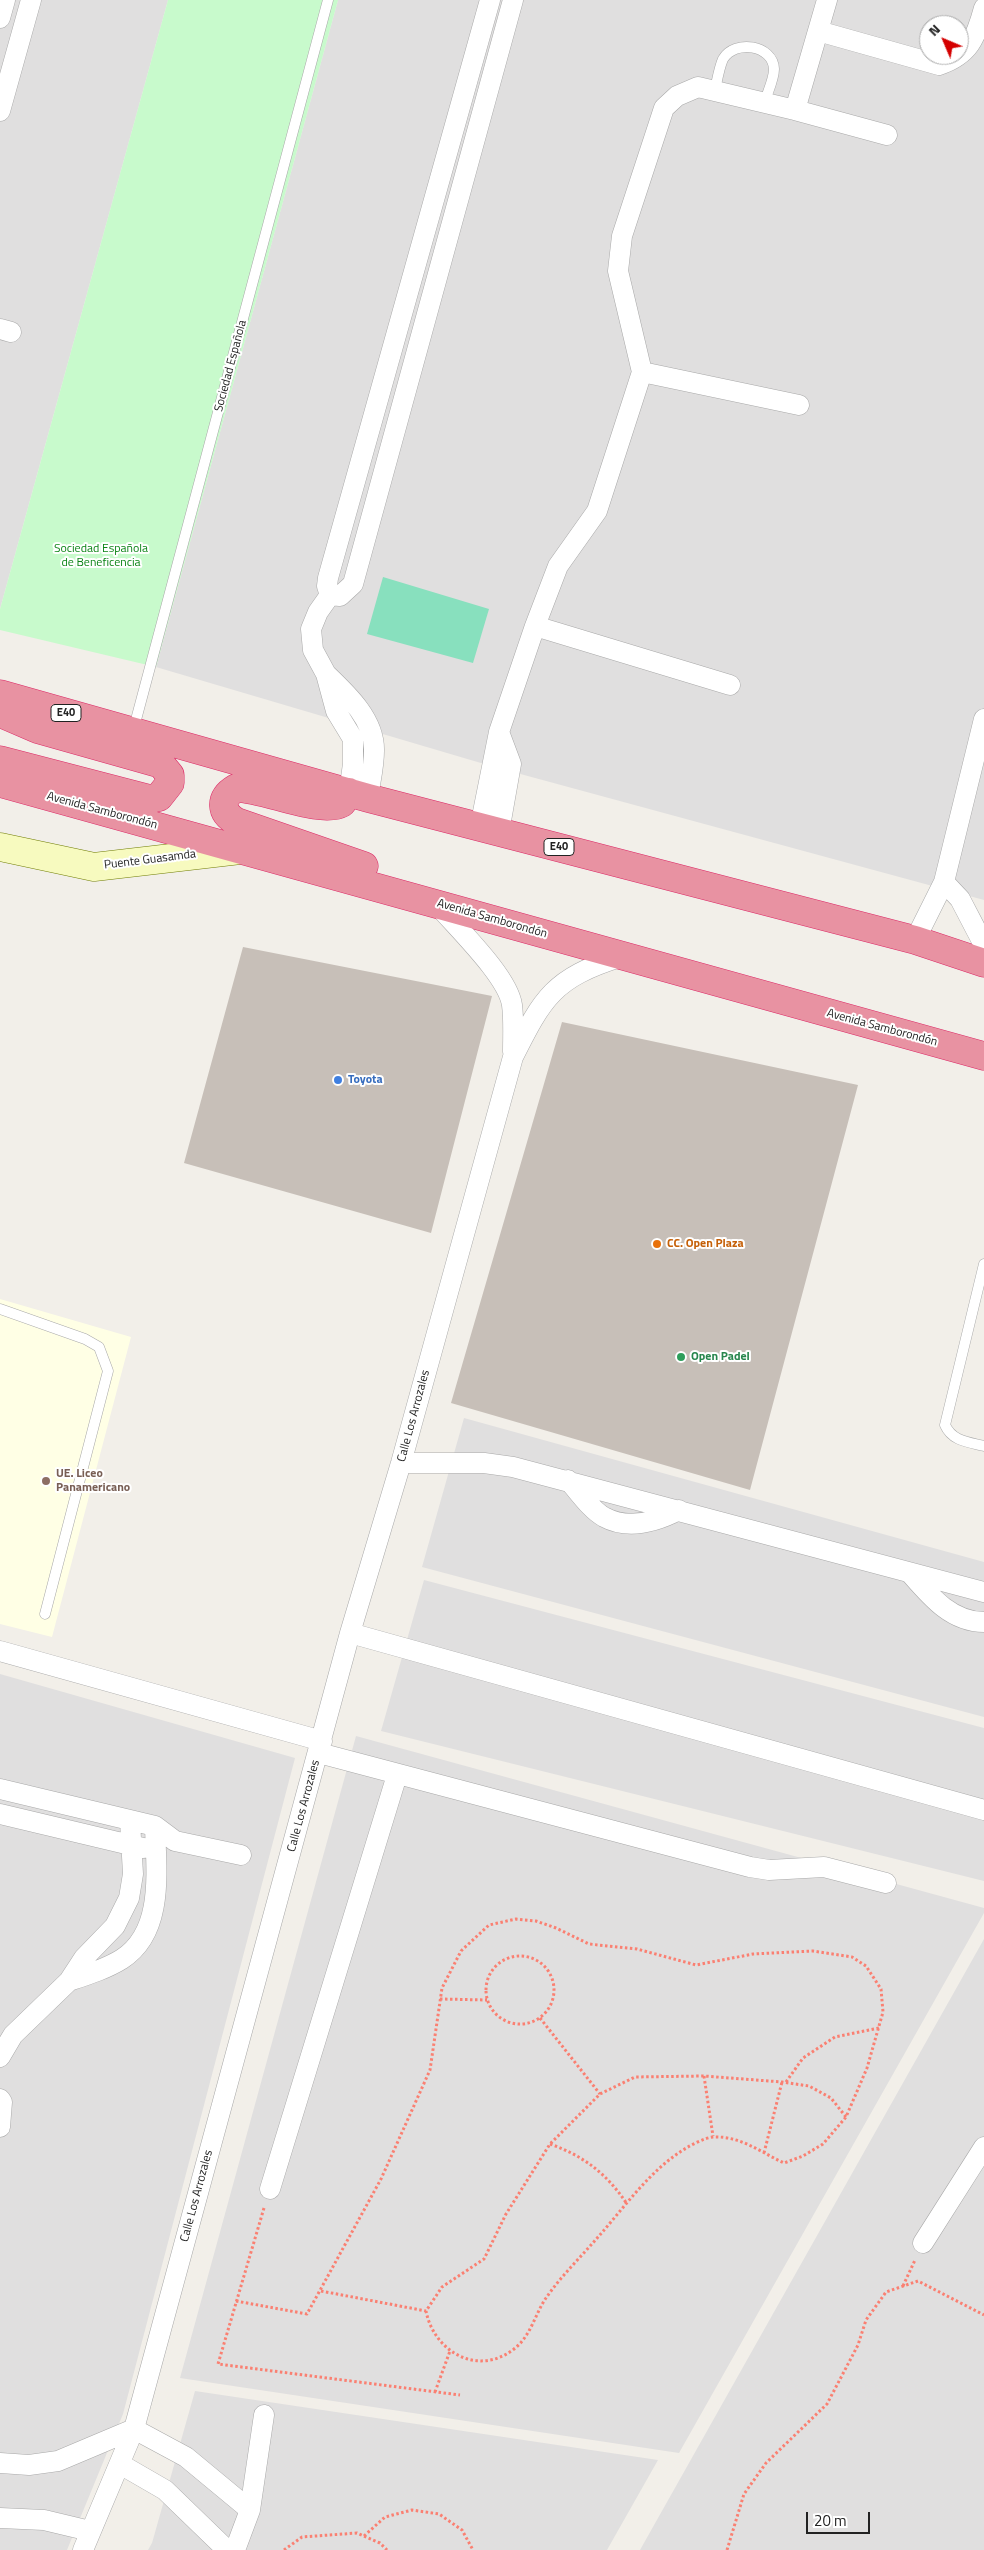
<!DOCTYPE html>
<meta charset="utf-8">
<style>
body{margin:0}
#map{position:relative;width:984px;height:2550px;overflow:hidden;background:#f2efe9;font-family:"Titillium Web",sans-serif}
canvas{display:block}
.north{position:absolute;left:919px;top:15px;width:50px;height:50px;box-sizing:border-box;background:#fff;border:1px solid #a7a7a7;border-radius:50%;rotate:315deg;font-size:14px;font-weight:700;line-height:20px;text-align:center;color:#222}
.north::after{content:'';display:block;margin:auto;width:18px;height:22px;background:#d40000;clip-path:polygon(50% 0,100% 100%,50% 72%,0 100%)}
.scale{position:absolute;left:806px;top:2512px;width:64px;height:22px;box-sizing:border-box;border:2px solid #222;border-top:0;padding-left:6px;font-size:15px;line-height:18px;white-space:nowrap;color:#222;-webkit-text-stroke:4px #fff;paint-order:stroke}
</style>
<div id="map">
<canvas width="984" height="2550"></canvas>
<div class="north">N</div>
<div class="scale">20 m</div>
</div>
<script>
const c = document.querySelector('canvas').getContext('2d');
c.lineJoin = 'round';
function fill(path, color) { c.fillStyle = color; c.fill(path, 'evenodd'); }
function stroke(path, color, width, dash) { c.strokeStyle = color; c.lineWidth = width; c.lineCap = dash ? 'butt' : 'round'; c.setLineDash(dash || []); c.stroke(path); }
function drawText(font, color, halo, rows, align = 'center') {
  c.font = font + ' "Titillium Web",sans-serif'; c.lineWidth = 4; c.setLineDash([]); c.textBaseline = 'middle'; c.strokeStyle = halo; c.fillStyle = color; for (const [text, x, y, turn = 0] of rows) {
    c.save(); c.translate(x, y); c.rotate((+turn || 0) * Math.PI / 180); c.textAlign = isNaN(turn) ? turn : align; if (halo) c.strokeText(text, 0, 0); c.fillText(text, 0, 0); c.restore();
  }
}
fill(new Path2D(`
 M0,0H168L0,609Z
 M338,0H984V900L491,766L156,667ZM929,25H959V55H929Z
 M464,1418L984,1562V1717L422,1567Z
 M424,1580L984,1728V1881L381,1731Z
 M0,1674L295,1758L123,2414L67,2550H0Z
 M356,1736L984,1908V1913L679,2453L180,2378Z
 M984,1939V2550H640Z
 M195,2391L658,2460L607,2550H148L152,2543Z`), '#e0dfdf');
fill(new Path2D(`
 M0,1299L131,1337L52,1637L0,1624Z`), '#ffffe5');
fill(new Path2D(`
 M168,0H338L156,667L0,630V609Z`), '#c8facc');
fill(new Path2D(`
 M383,577L489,609L473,663L367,634Z`), '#88e0be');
fill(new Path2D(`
 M243,947L492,996L431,1233L184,1163Z
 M562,1022L858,1085L750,1490L451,1403Z`), '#c7bfb8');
const lane = new Path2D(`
 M715,90C717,81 719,68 723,59C735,39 773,45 774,69C774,80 767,93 764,104
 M133,731L328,0
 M984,1264L945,1425C952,1441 968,1442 984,1446
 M0,1309L85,1339L99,1347L108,1371L45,1614`);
const street = new Path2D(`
 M0,18L5,0
 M818,31L939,65C969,55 976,38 984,8
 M795,110L827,0
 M0,111L31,0
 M0,329L11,332
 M642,372L799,405
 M330,595L340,596L353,584L513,0
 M330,595L327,586L328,578L490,0
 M330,595L318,612L311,629L313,650L326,674L336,711L353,739V764L349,792
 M535,626L730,685
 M326,674C347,694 375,720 374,751C374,767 370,782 368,798
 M499,732L511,764L499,832
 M480,827L499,732L535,626L558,566L597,511L642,372L618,271L622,236L664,108L677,96L698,87L795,110L887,135
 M944,882L960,899L984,945
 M436,903C456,927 508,976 512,1005C514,1020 513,1037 513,1052
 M915,940L944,882L984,719
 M401,1463H484L513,1467L984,1592
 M568,1480C579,1492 590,1509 604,1517C628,1530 656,1522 679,1510
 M910,1573C930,1596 951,1622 984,1622
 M350,1633L984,1810
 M0,1651L322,1741
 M319,1753L750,1867L769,1870L824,1867L886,1883
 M0,1789L155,1826L175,1841L241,1855
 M0,1814L143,1848
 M69,1981C87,1975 106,1969 122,1959C165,1931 156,1869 155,1826
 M0,2057L13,2035L69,1981L84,1958L115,1926L129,1898L133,1874L130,1821
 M0,2099L2,2102L0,2127
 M270,2189L397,1775
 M923,2243L984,2147
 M0,2463L29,2465L58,2461L134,2429L186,2457L250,2510
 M120,2464L165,2490L227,2550
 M0,2518L44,2520L90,2531
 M83,2550L134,2429L350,1633L401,1463L513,1057C543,997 554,978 620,957
 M235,2550L250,2510L264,2415`);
const secondary = new Path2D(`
 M0,847L94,867L240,850`);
const highway = new Path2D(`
 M0,694L368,798L915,940L984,963
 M0,713L37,729L161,764L170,775V783L159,797L150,799L0,760
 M0,783L984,1056
 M349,792L342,803C321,815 264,788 236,788C219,798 220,813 237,822L364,866`);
stroke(lane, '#a9a9a9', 11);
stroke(street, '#a9a9a9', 21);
stroke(secondary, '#707d05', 29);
stroke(highway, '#dc2a67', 29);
stroke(new Path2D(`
 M486 1990a34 34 0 1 1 68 0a34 34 0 1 1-68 0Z
 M440,1999L487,2000
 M540,2018L600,2094
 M704,2076L713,2136
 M786,2082L803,2058L835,2037L879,2028
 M550,2144C584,2156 607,2174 627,2204
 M764,2153L782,2082
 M264,2208L218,2364L460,2395
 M903,2286L915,2260
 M321,2291L426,2311
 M236,2301L307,2314L381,2179L430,2070L442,1988L461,1951L489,1925L516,1919L536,1921L556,1928L589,1944L637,1949L696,1965L753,1954L813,1951L852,1957L866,1966L881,1989L883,2012L867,2068L846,2117L823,2144L803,2156L784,2163C762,2153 741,2136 714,2137C705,2137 687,2147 680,2152C648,2173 623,2209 598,2237C581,2257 561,2276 546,2298C535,2314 531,2336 514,2349C478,2377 434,2352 426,2311L442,2287L484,2259L506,2214L550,2144L600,2094L635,2077L704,2076L782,2082L809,2086L831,2098L846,2117
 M435,2392L450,2351
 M364,2536L385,2517L412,2510L439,2514L462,2530L473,2550
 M284,2550L302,2537L357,2533L380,2543L387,2550
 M727,2550L744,2494L766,2463L827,2404L858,2345L866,2320L886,2292L918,2281L984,2315`), '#fa8072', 3, [2.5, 2.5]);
stroke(lane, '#fff', 10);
stroke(street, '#fff', 20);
stroke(secondary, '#f7fabf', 28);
stroke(highway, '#e892a2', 28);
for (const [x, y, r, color] of [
 [338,1080,5,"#3f7fe0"],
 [657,1244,5,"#e8710a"],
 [681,1357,5,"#2e9e5b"],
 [46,1481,5,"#8d6e63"]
]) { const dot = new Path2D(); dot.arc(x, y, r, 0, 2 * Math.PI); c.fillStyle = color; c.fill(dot); stroke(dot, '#fff', 2); }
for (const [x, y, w] of [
 [66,713,30],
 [559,847,30]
]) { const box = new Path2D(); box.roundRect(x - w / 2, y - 8.5, w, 17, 4); c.fillStyle = '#fff'; c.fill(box); stroke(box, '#222', 1); }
drawText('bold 11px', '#222', null, [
 ["E40",66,713],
 ["E40",559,847]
]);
drawText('12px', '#222', '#fff', [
 ["Sociedad Española",231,366,-75],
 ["Avenida Samborondón",102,811,15],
 ["Puente Guasamda",150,860,-7],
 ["Avenida Samborondón",492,919,16],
 ["Avenida Samborondón",882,1028,15],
 ["Calle Los Arrozales",414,1416,-75],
 ["Calle Los Arrozales",304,1806,-75],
 ["Calle Los Arrozales",197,2196,-75]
]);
drawText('12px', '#0c8416', '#fff', [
 ["Sociedad Española",101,549],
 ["de Beneficencia",101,563]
]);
drawText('bold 12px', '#366cbe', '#fff', [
 ["Toyota",348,1080]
], 'left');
drawText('bold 12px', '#c56008', '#fff', [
 ["CC. Open Plaza",667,1244]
], 'left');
drawText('bold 12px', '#27864d', '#fff', [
 ["Open Padel",691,1357]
], 'left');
drawText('bold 12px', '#785e54', '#fff', [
 ["UE. Liceo",56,1474],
 ["Panamericano",56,1488]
], 'left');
</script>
